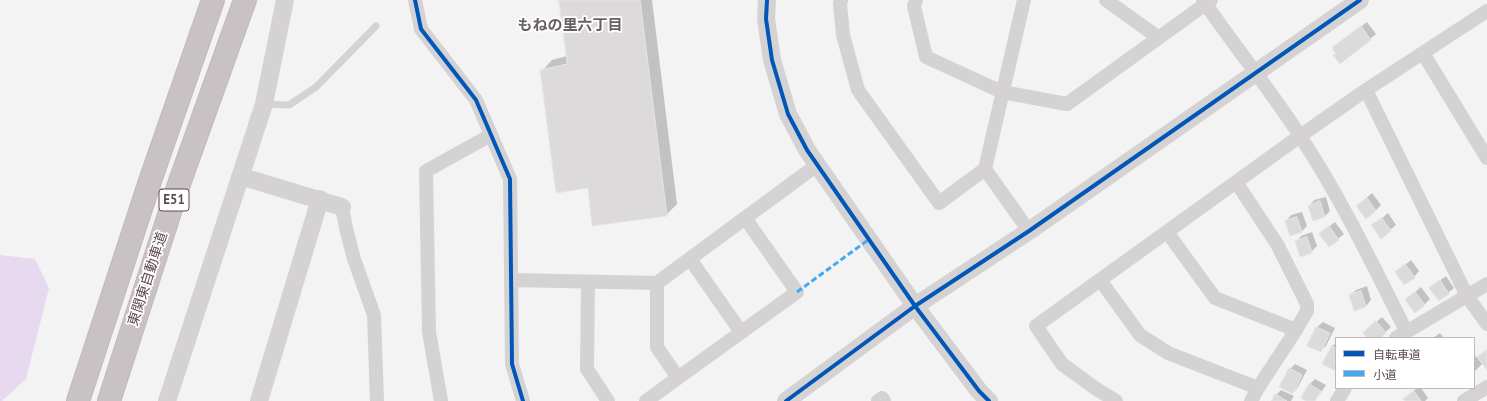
<!DOCTYPE html>
<meta charset="utf-8">
<style>
body{margin:0}
#map{position:relative;width:1487px;height:401px;overflow:hidden;background:#f3f3f3;font-family:"PT Sans","Noto Sans JP",sans-serif}
canvas{display:block}
.legend{position:absolute;left:1335px;top:337px;width:140px;height:52px;box-sizing:border-box;background:#fff;border:1px solid #bfb7ba;margin:0;padding:5px 7px;list-style:none;font-size:12px;color:#5f4a52}
.legend li{display:flex;align-items:center;gap:8px;height:20px}
.legend b{width:20px;border:1px solid #bfb7ba}
</style>
<div id="map">
<canvas width="1487" height="401"></canvas>
<ul class="legend">
<li><b style="height:5px;background:#0057b8"></b>自転車道</li>
<li><b style="height:5px;background:#3fa9f5"></b>小道</li>
</ul>
</div>
<script>
const c = document.querySelector('canvas').getContext('2d');
c.lineJoin = 'round';
function fill(path, color) { c.fillStyle = color; c.fill(path, 'evenodd'); }
function stroke(path, color, width, dash) { c.strokeStyle = color; c.lineWidth = width; c.lineCap = dash ? 'butt' : 'round'; c.setLineDash(dash || []); c.stroke(path); }
function drawText(font, color, halo, rows, align = 'center') {
  c.font = font + ' "PT Sans","Noto Sans JP",sans-serif'; c.lineWidth = 3.5; c.setLineDash([]); c.textBaseline = 'middle'; c.strokeStyle = halo; c.fillStyle = color; for (const [text, x, y, turn = 0] of rows) {
    c.save(); c.translate(x, y); c.rotate((+turn || 0) * Math.PI / 180); c.textAlign = isNaN(turn) ? turn : align; if (halo) c.strokeText(text, 0, 0); c.fillText(text, 0, 0); c.restore();
  }
}
fill(new Path2D(`
 M0,255L35,259L49,288L26,379L2,401H0Z`), '#e6d9f0');
fill(new Path2D(`
 M560,0H652L677,204L666,215L588,187L542,71L552,60L567,56Z
 M1367,22L1376,34L1370,39L1337,54L1333,48Z
 M1372,193L1381,205L1376,210L1357,206Z
 M1326,197L1330,211L1325,216L1309,206L1314,200Z
 M1302,212L1307,226L1302,231L1286,221L1291,215Z
 M1388,213L1396,225L1381,237L1373,226Z
 M1335,222L1344,234L1329,246L1326,229Z
 M1312,232L1317,246L1311,252L1296,242L1301,236Z
 M1411,260L1419,271L1414,277L1396,272Z
 M1446,276L1454,288L1439,300L1436,283Z
 M1367,286L1371,300L1366,306L1355,309L1350,295L1356,290Z
 M1421,287L1430,299L1424,305L1406,300Z
 M1382,317L1391,327L1379,338H1369L1370,328Z
 M1323,322L1335,328L1326,346L1320,351L1309,345L1317,327Z
 M1440,333L1444,338H1433Z
 M1336,343V370L1324,364L1332,346Z
 M1487,350V369L1483,363L1474,372V354L1477,358Z
 M1295,364L1307,370L1298,387L1293,393L1290,369Z
 M1315,379L1326,385L1315,401H1308L1302,398L1310,384Z
 M1417,388H1421L1428,398L1425,401H1406L1405,399Z
 M1281,390L1294,396L1291,401H1273L1276,395Z`), '#0003');
const building = new Path2D(`
 M559,0H640L667,216L592,226L588,188L556,193L540,70L567,64Z
 M1361,26L1371,40L1340,64L1333,55L1336,54L1332,48Z
 M1367,198L1376,211L1366,219L1356,206Z
 M1320,201L1325,217L1313,221L1308,206Z
 M1297,217L1302,232L1290,236L1285,221Z
 M1382,218L1391,231L1381,239L1371,225Z
 M1329,226L1339,240L1329,247L1319,234Z
 M1307,237L1312,253L1300,257L1295,241Z
 M1405,264L1415,278L1404,285L1395,272Z
 M1440,280L1449,294L1439,301L1429,288Z
 M1361,291L1366,307L1354,311L1349,295Z
 M1415,292L1425,305L1415,313L1405,300Z
 M1376,321L1386,333L1381,338H1367L1363,333Z
 M1316,327L1330,333L1321,352L1307,346Z
 M1332,346L1336,348V371L1322,364Z
 M1487,350V370L1477,357Z
 M1289,368L1302,375L1293,394L1279,387Z
 M1309,384L1321,391L1315,401H1306L1301,398Z
 M1414,391L1421,401H1405L1403,399Z
 M1275,394L1287,401H1272Z`);
fill(building, '#dddadb');
stroke(building, '#e6e4e5', 1);
const motorway = new Path2D(`
 M78,401L150,181L213,0
 M109,401L179,184L245,0`);
stroke(motorway, '#c2b8bb', 24);
stroke(new Path2D(`
 M265,104L289,105L316,87L376,26`), '#d5d2d3', 7);
stroke(new Path2D(`
 M415,0L421,29L476,100L510,179L512,364L523,401
 M841,0L840,4L843,35L858,90L939,203L985,169
 M916,0L914,6L926,57L1002,92L1067,104L1211,0
 M1024,0L985,169L1029,231
 M1106,0L1159,38
 M1203,0C1234,46 1270,89 1300,136C1341,198 1373,265 1406,331
 M1423,53L1487,158
 M1366,90L1467,296L1487,324
 M1236,182L1277,244L1307,304V311L1296,330L1258,388L1251,401
 M342,207L346,228L354,259L374,315L377,401
 M1167,232L1215,298L1296,330
 M690,259L741,332
 M511,280L657,283L817,165
 M1100,280L1140,335L1168,353L1258,388
 M588,282L587,369L608,401
 M657,283V347L678,378
 M1396,338L1487,284
 M441,401L429,332L426,171L491,135
 M646,401L797,292L745,218
 M878,401L882,398L884,401
 M1116,401L1095,388L1062,364L1036,326L1300,136L1366,90L1487,11
 M1337,401L1345,388
 M1464,401L1487,387`), '#d5d2d3', 14);
stroke(new Path2D(`
 M767,0L766,19L772,60L788,114L807,150L915,306L979,391L989,401
 M240,176L342,207
 M167,401L264,104L285,0
 M259,401L320,199
 M786,401L915,306L1029,231L1360,0`), '#d5d2d3', 18);
stroke(motorway, '#c9c2c4', 22);
stroke(new Path2D(`
 M797,292L868,240`), '#3fa9f5', 3, [6, 3]);
stroke(new Path2D(`
 M415,0L421,29L476,100L510,179L512,364L523,401
 M767,0L766,19L772,60L788,114L807,150L915,306L979,391L989,401
 M786,401L915,306L1029,231L1360,0`), '#0057b8', 4);
for (const [x, y, w] of [
 [174,200,30]
]) { const box = new Path2D(); box.roundRect(x - w / 2, y - 11, w, 22, 3); c.fillStyle = '#fff'; c.fill(box); stroke(box, '#5f4a52', 1); }
drawText('bold 13px', '#5f4a52', null, [
 ["E51",174,200]
]);
drawText('14px', '#5f4a52', '#fff', [
 ["東関東自動車道",148,279,-72]
]);
drawText('bold 15px', '#675f61', '#fff', [
 ["もねの里六丁目",570,26]
]);
</script>
